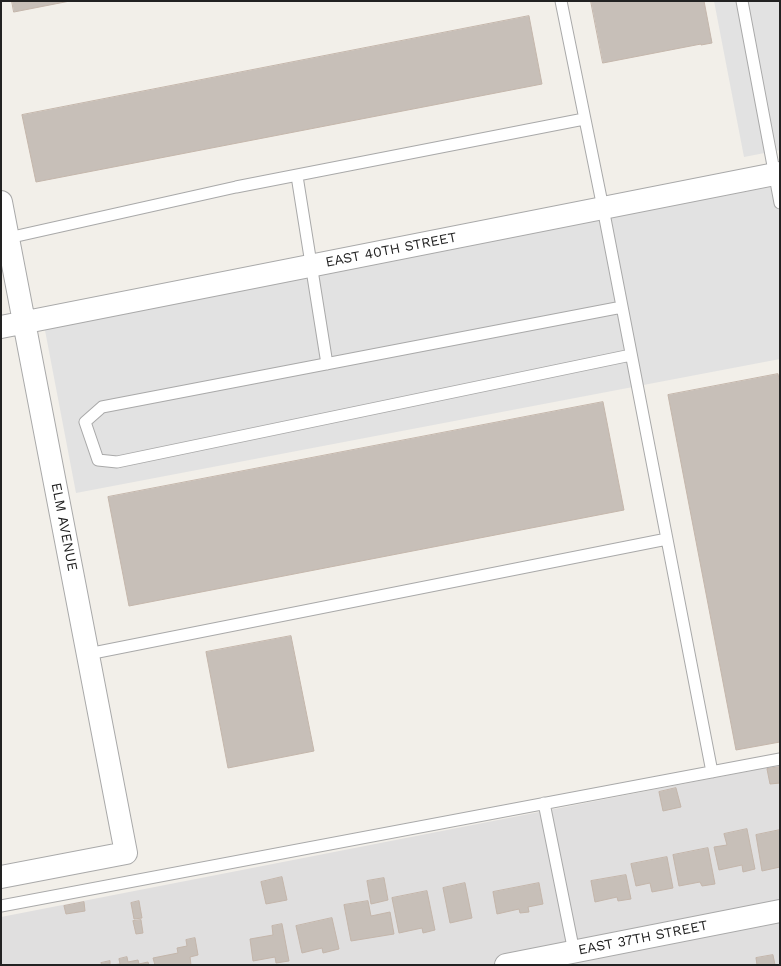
<!DOCTYPE html>
<style>
body{margin:0}
#map{position:relative;width:781px;height:966px;overflow:hidden;background:#f2efe9;font-family:"Work Sans",sans-serif}
canvas{display:block}
.frame{position:absolute;inset:0;border:2px solid #222;pointer-events:none}
</style>
<div id="map">
<canvas width="781" height="966"></canvas>
<div class="frame"></div>
</div>
<script>
const c = document.querySelector('canvas').getContext('2d');
c.lineJoin = 'round';
function fill(path, color) { c.fillStyle = color; c.fill(path, 'evenodd'); }
function stroke(path, color, width, dash) { c.strokeStyle = color; c.lineWidth = width; c.lineCap = dash ? 'butt' : 'round'; c.setLineDash(dash || []); c.stroke(path); }
function drawText(font, color, halo, rows, align = 'center') {
  c.font = font + ' "Work Sans",sans-serif'; c.lineWidth = 3; c.setLineDash([]); c.textBaseline = 'middle'; c.strokeStyle = halo; c.fillStyle = color; for (const [text, x, y, turn = 0] of rows) {
    c.save(); c.translate(x, y); c.rotate((+turn || 0) * Math.PI / 180); c.textAlign = isNaN(turn) ? turn : align; if (halo) c.strokeText(text, 0, 0); c.fillText(text, 0, 0); c.restore();
  }
}
fill(new Path2D(`
 M780,765V965H1V917Z`), '#e0dfdf');
fill(new Path2D(`
 M714,1H780V150L744,157Z
 M780,185V359L76,493L44,325Z`), '#e2e2e2');
const building = new Path2D(`
 M12,1H70L14,12Z
 M591,1H704L712,43L701,45V44L603,63Z
 M529,16L542,84L36,182L22,115Z
 M778,374L780,383V742L736,750L668,395Z
 M603,402L624,510L129,606L108,497Z
 M291,636L314,751L228,768L206,652Z
 M780,767V783L770,784L767,769Z
 M676,788L681,807L663,811L659,792Z
 M747,829L755,869L743,872L742,865L719,870L714,847L727,845L724,834Z
 M780,830V867L762,871L756,835Z
 M708,848L715,884L702,886L700,882L679,886L673,855Z
 M667,857L673,888L652,892L650,883L636,886L631,864Z
 M626,875L631,899L618,901L617,897L595,902L591,881Z
 M282,877L287,900L266,904L261,882Z
 M384,878L388,900L371,904L367,881Z
 M465,883L472,918L450,923L443,888Z
 M539,883L543,904L528,907L529,912L520,913L519,909L497,914L493,892Z
 M427,891L435,930L423,933L422,928L399,933L392,898Z
 M139,901L142,918L134,919L131,903Z
 M368,901L371,916L390,912L394,934L351,941L344,905Z
 M84,902L85,911L66,914L64,906Z
 M332,918L339,949L323,953L322,948L302,953L296,926Z
 M141,920L143,933L136,934L133,921Z
 M282,924L289,961L276,963L275,957L253,961L250,939L273,935L272,926Z
 M195,938L198,955L190,957L191,965H155L153,958L178,953L177,948L187,946L186,940Z
 M773,955L775,965H757L756,958Z
 M127,957L128,962L138,960L139,964L148,962L149,965H112L120,964L119,959Z
 M110,961V965H102L101,963Z`);
fill(building, '#c7bfb8');
stroke(building, '#c4b6ab', 1);
const service = new Path2D(`
 M561,1L603,208L712,772
 M742,1L780,203
 M297,176L327,364
 M8,238L236,187L584,119
 M622,307L102,407L85,422L98,460L117,462L631,355
 M88,654L667,539
 M544,803L574,952
 M1,906L780,759`);
const minor = new Path2D(`
 M1,202L126,853L1,877
 M1,327L780,173
 M506,965L780,911`);
stroke(service, '#a9a9a9', 13);
stroke(minor, '#a9a9a9', 24);
stroke(service, '#fff', 11);
stroke(minor, '#fff', 22);
drawText('14px', '#222', '#fff', [
 ["EAST 40TH STREET",391,250,-11],
 ["ELM AVENUE",64,527,79],
 ["EAST 37TH STREET",643,938,-11]
]);
</script>
